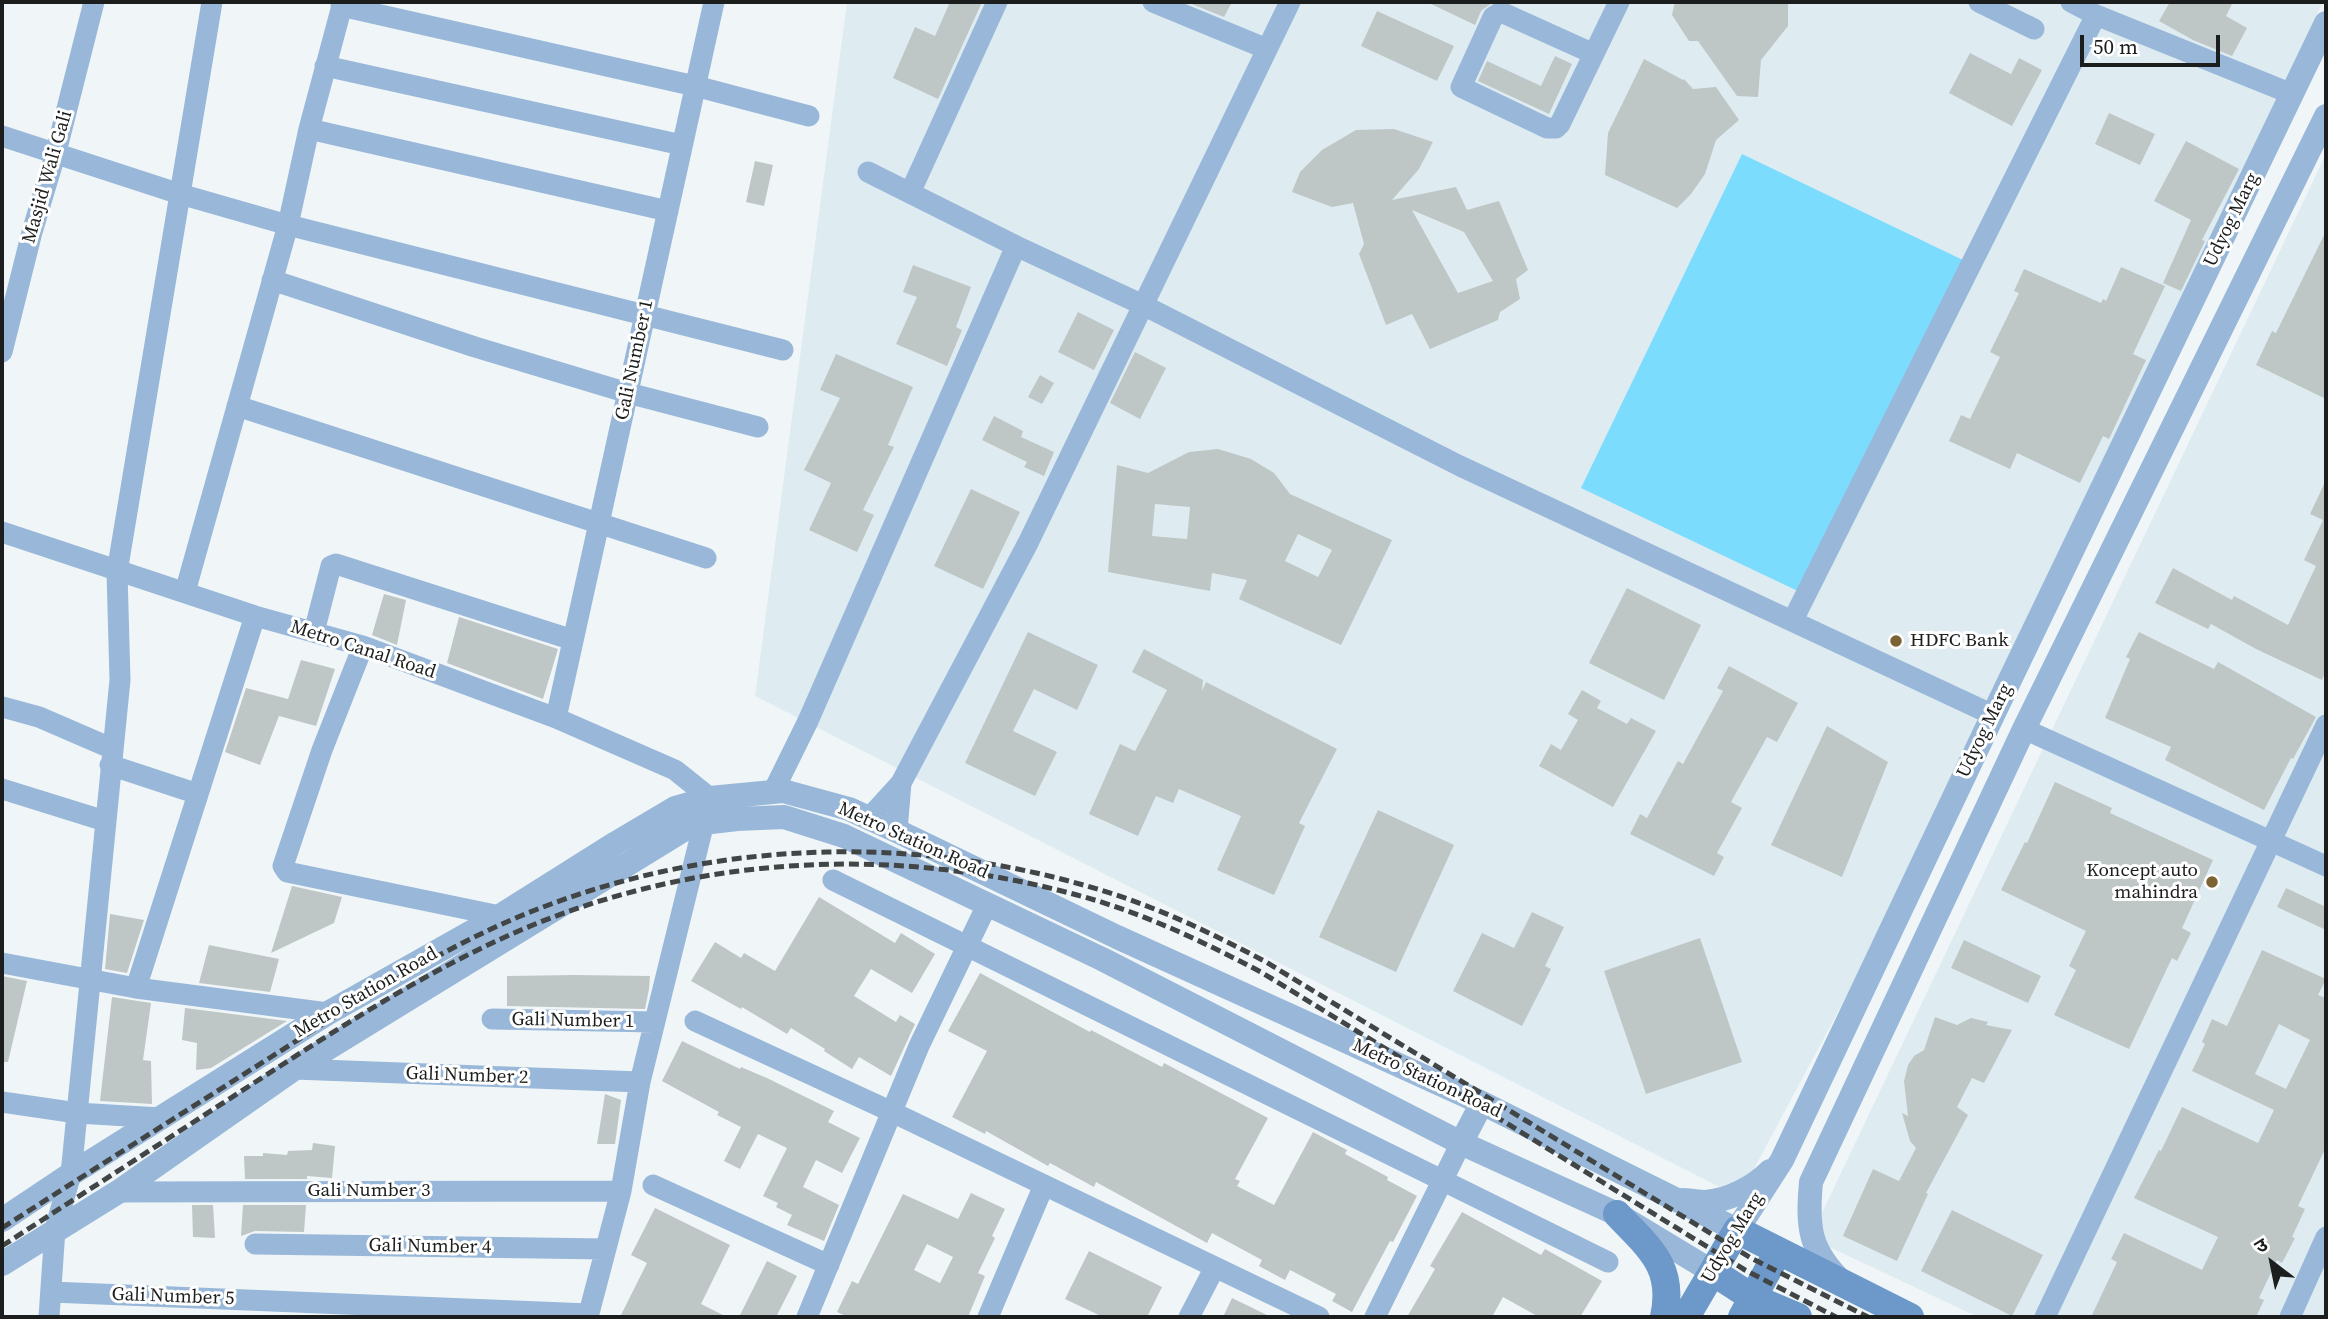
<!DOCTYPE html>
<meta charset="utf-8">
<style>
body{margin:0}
#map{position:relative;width:2328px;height:1319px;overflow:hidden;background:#f0f6f8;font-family:"Source Serif 4","Noto Sans Devanagari",serif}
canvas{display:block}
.frame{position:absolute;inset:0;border:4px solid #1c1e1e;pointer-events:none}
.north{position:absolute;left:2237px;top:1228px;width:70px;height:70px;-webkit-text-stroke:5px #fff;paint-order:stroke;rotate:328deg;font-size:19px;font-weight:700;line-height:28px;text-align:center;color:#1c1e1e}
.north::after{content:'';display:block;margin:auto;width:24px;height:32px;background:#1c1e1e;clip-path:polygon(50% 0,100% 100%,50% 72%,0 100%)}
.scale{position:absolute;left:2080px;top:35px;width:140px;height:32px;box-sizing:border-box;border:4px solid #1c1e1e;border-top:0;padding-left:9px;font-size:21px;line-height:24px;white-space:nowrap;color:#1c1e1e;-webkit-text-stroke:5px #fff;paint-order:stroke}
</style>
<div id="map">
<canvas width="2328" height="1319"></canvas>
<div class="frame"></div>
<div class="north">उ</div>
<div class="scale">50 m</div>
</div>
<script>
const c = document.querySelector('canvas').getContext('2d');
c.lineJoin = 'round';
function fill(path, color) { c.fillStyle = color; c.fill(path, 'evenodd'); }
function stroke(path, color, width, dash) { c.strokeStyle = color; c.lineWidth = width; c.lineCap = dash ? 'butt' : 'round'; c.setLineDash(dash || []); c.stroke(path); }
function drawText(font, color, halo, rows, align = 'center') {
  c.font = font + ' "Source Serif 4",serif'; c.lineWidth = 6; c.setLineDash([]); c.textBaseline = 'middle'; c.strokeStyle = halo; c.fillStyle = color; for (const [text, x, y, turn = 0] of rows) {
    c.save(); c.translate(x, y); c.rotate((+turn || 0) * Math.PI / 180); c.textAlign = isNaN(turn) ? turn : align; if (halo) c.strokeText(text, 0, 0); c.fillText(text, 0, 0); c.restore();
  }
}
fill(new Path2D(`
 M847,2H2323L1847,995L1739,1197L755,696Z
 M2326,154V1317H1978L1810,1238Z`), '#deecf2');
fill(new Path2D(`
 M1742,154L1965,261L1804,594L1581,488Z`), '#7cdcfd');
fill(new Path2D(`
 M950,2H982L938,99L893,78L915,27L935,36Z
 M1187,2H1232L1224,17Z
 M1427,2H1493L1481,11L1475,25Z
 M1675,2H1788V26L1761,60L1758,97L1737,96L1698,41H1689L1672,15Z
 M2170,2H2233L2226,16L2247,28L2232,56L2193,40L2159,21Z
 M1377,11L1454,46L1437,81L1361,46Z
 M1970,53L2011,74L2019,58L2042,70L2012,126L1949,93Z
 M1555,56L1572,64L1549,114L1478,81L1487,61L1541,86Z
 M1644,59L1683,80L1684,79L1693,89L1716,87L1739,120L1716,140L1705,174L1691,194L1677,208L1605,175L1608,133Z
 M2109,113L2155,134L2140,165L2095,144Z
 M1394,129L1433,142L1419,169L1392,200L1456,187L1467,210L1499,201L1528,270L1516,279L1520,299L1500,312L1498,320L1430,349L1412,314L1386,325L1359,254L1364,244L1353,203L1332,207L1292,192L1300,172L1322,150L1356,130ZM1412,210L1464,232L1493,281L1458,293Z
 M2186,141L2239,169L2202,240L2205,241L2181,291L2163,283L2191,220L2154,201Z
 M755,161L773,165L764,206L746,202Z
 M2326,231V399L2256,365L2272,331L2276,333Z
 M913,265L971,287L956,327L962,330L947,366L896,344L917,297L903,292Z
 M2121,267L2165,286L2133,354L2146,360L2109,439L2103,436L2080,483L2017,453L2010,469L1949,441L1961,415L1970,419L2000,357L1990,352L2019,293L2014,291L2024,269L2101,303L2103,299L2106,301Z
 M1078,312L1114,330L1094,370L1058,352Z
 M1135,352L1166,368L1140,419L1110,403Z
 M836,354L913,387L888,445L894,447L863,510L874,515L857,552L809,530L831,483L804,470L840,398L820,390Z
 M1040,375L1054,383L1042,404L1028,397Z
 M994,416L1023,431L1021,437L1054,452L1044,476L1024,467L1027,462L982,440Z
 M1218,449L1251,459L1274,473L1290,494L1392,540L1341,645L1239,599L1247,580L1212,573L1210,591L1108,572L1117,465L1148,473L1189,452ZM1155,504L1190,507L1187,539L1152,536ZM1298,534L1332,550L1318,577L1285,561Z
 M2326,480V671L2322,680L2256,649L2211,624L2208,629L2155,603L2173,568L2232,600L2234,596L2288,625L2316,566L2304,560L2323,520L2310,514Z
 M971,489L1020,512L983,589L934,566Z
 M1627,588L1701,625L1664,700L1589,663Z
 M384,594L406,600L397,645L372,635Z
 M459,617L558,649L543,699L447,663Z
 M1028,632L1098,665L1077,710L1034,689L1013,731L1057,752L1035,796L965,763Z
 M2139,632L2214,669L2218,662L2316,717L2293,759L2291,758L2264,810L2165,760L2171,747L2105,718L2130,659L2126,657Z
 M1144,649L1203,680L1202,691L1206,682L1337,749L1299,823L1305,826L1274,895L1217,870L1241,816L1179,789L1173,803L1156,796L1138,836L1089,814L1120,744L1135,751L1167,690L1132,672Z
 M301,660L335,669L316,726L279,716L260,765L225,752L246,688L288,699Z
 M1729,666L1798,703L1777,742L1767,737L1731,802L1742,808L1717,853L1724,857L1714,876L1630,834L1640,814L1647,818L1678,761L1683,764L1723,691L1717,688Z
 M1582,690L1601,701L1597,708L1627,724L1631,718L1656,731L1613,807L1539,766L1551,744L1561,750L1578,720L1568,714Z
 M1827,726L1888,762L1842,877L1771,845Z
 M2055,782L2112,808L2110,813L2213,860L2182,928L2191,933L2177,961L2172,958L2129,1049L2054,1015L2076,970L2069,966L2086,931L2001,890L2025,842L2027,843Z
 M1378,810L1454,845L1396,972L1319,937Z
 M292,886L342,897L334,923L271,953Z
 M2286,888L2326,907V930L2277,907Z
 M819,897L895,943L901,933L935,954L912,993L871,969L854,996L896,1022L900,1015L915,1024L891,1076L859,1057L852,1069L824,1051L825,1049L791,1028L787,1034L742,1007L741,1009L691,981L715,942L741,958L744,953L775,971Z
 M1532,912L1564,927L1545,966L1551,969L1522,1026L1453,991L1482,933L1514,948Z
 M110,914L144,920L127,973L105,969Z
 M1700,938L1742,1062L1646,1094L1604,971Z
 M1964,940L2041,976L2028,1003L1951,968Z
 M209,945L279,959L270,992L199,983Z
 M2262,950L2326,979L2318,995L2326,998V1147L2298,1206L2305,1209L2292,1237L2295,1238L2282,1263L2277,1260L2259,1298L2264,1300L2256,1317H2091L2117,1262L2111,1259L2124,1233L2202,1270L2218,1237L2134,1198L2159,1150L2161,1151L2182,1107L2258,1143L2274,1110L2192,1071L2205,1044L2202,1042L2212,1019L2227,1026ZM2279,1024L2310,1040L2286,1089L2255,1074Z
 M980,973L1090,1032L1091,1030L1162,1067L1164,1063L1268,1118L1235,1179L1240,1181L1237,1186L1274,1205L1313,1132L1347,1150L1345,1154L1388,1177L1387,1180L1417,1196L1393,1242L1390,1241L1352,1312L1332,1301L1336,1294L1290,1270L1285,1280L1259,1266L1262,1260L1212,1233L1207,1243L1096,1182L1094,1187L1050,1163L1048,1166L986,1131L985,1134L952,1117L987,1051L948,1031Z
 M575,975L650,976L649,989L645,1009L507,1006V976Z
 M2,976L27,981L8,1062H2Z
 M112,997L151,1003L143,1060L151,1061L152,1104L100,1101Z
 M185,1008L287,1021L211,1068L196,1070L197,1043L182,1040Z
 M1935,1017L1957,1025L1971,1018L1988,1022L1986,1025L2012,1030L1984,1083L1972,1078L1957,1107L1968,1115L1926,1193L1928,1194L1897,1261L1843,1236L1873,1169L1899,1181L1916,1148L1910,1141L1902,1113L1908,1116L1904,1081L1908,1065L1914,1056L1924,1050Z
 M682,1041L740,1069L741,1067L769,1079L834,1111L828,1122L860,1138L842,1173L816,1160L803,1187L839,1205L824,1241L787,1225L792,1215L776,1207L778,1203L763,1196L787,1148L758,1134L740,1169L724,1161L741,1127L717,1115L719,1112L662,1081Z
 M605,1094L621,1100L615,1144H597Z
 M313,1143L335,1146L332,1178L307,1176V1179H245L244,1156H263V1153L287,1155L288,1151L312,1150Z
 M971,1193L1005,1209L992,1236L995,1238L978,1273L985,1276L968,1317H848L837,1312L852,1281L858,1284L903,1194L958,1219ZM927,1244L953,1257L940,1283L914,1270Z
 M192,1205H213L215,1238L193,1237Z
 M243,1205H306L304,1232L255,1231L241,1236Z
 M655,1208L730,1245L701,1304L727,1317H620L647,1263L631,1255Z
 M1952,1210L2043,1255L2012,1316L1921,1271Z
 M1462,1212L1541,1255L1545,1249L1602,1281L1580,1317H1539L1503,1297L1492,1317H1407L1435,1269L1430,1266Z
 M1089,1251L1162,1287L1147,1317H1103L1065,1299Z
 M767,1261L797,1276L776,1317H739Z
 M1232,1298L1271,1317H1223Z`), '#bfc6c6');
stroke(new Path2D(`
 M1153,2L1267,49
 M1979,2L2034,29
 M2071,2L2096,15L2292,94
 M341,6L695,86L809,116
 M1594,54L1501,12L1493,17L1461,87L1547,128H1556L1560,124L1619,2
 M325,66L682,145
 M309,129L668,211
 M2,136L180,194L288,225L783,350
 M868,172L1016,246L1143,305L1460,466L1993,715
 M910,193L997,2
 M272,280L475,347L628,393L758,427
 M2,352L32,232L56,152L94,2
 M237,406L706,558
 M2,532L255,616L363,646L556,718L675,770L710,798L640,1082L621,1191L588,1317
 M185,592L288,225L309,129L343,2
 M1793,620L2096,15
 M314,632L331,566L336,564L573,640
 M363,646L322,750L283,866L287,872L500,916
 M2,707L39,717L113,749
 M556,718L714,2
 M2024,729L2326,866
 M110,765L198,794
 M901,783L1028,543L1290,2
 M2,789L105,821
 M773,792L808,721L1016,246
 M869,818L901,783L897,831
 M833,880L1608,1262
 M2,963L136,988L328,1013
 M136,988L255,616
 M492,1019L654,1022
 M695,1021L892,1112L1319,1317
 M294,1069L640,1082
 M2,1102L77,1113L161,1118
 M653,1185L829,1265
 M118,1192L621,1191
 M255,1244L606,1249
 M51,1292L589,1314
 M49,1317L55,1229L71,1174L120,680L117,572L212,2
 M807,1317L919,1046L987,905
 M988,1317L1044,1185
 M1189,1317L1215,1267
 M1375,1317L1461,1143
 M2045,1317L2326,725
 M2290,1317L2326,1237`), '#99b8d9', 21);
stroke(new Path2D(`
 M1461,1143L1482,1103
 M1682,1200C1689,1200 1698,1202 1705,1202C1728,1201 1754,1187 1770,1171
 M2,1220L71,1174L328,1013L500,916L616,843L675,808L710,798L783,791L849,809L897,831L1117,937L1482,1103L1737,1230L1782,1160L1993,715L2326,23
 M2,1264L118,1192L294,1069L685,829L703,823L737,819L784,817L844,836L1102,959L1461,1143L1617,1214L1713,1272
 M1842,1282C1809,1250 1807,1227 1811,1182L2024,729L2326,116`), '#99b8d9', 24);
stroke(new Path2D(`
 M1617,1214C1649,1248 1675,1266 1664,1317
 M1713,1272L1753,1298L1798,1317
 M1686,1317L1737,1230L1910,1317
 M1742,1317L1778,1252`), '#6c99ca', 28);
stroke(new Path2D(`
 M2,1228C91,1171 181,1114 271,1057C350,1007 431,954 518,917C712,836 930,831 1128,899C1176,916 1221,938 1266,962L1751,1258L1868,1317
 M2,1246C87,1191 172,1136 257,1081C342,1026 428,970 521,930C696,855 894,845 1077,895C1141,912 1202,941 1261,972L1745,1270L1836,1317`), '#424545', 5, [10, 5]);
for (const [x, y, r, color] of [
 [1896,641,7,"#7b6334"],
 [2212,882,7,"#7b6334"]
]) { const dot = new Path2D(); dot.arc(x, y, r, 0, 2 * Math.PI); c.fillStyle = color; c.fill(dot); stroke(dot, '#fff', 2.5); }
drawText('19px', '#1c1e1e', '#fff', [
 ["Masjid Wali Gali",48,177,-74],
 ["Udyog Marg",2232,220,-64],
 ["Gali Number 1",635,360,-78],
 ["Metro Canal Road",363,650,18],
 ["Udyog Marg",1985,731,-64],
 ["Metro Station Road",913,841,24],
 ["Metro Station Road",366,993,-30],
 ["Gali Number 1",573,1021,1],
 ["Gali Number 2",467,1076,2],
 ["Metro Station Road",1427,1079,25],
 ["Gali Number 3",369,1191],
 ["Udyog Marg",1733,1238,-59],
 ["Gali Number 4",430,1247,1],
 ["Gali Number 5",173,1297,2]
]);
drawText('19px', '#1c1e1e', '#fff', [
 ["HDFC Bank",1910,641],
 ["Koncept auto",2198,871,"right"],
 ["mahindra",2198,893,"right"]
], 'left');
</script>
